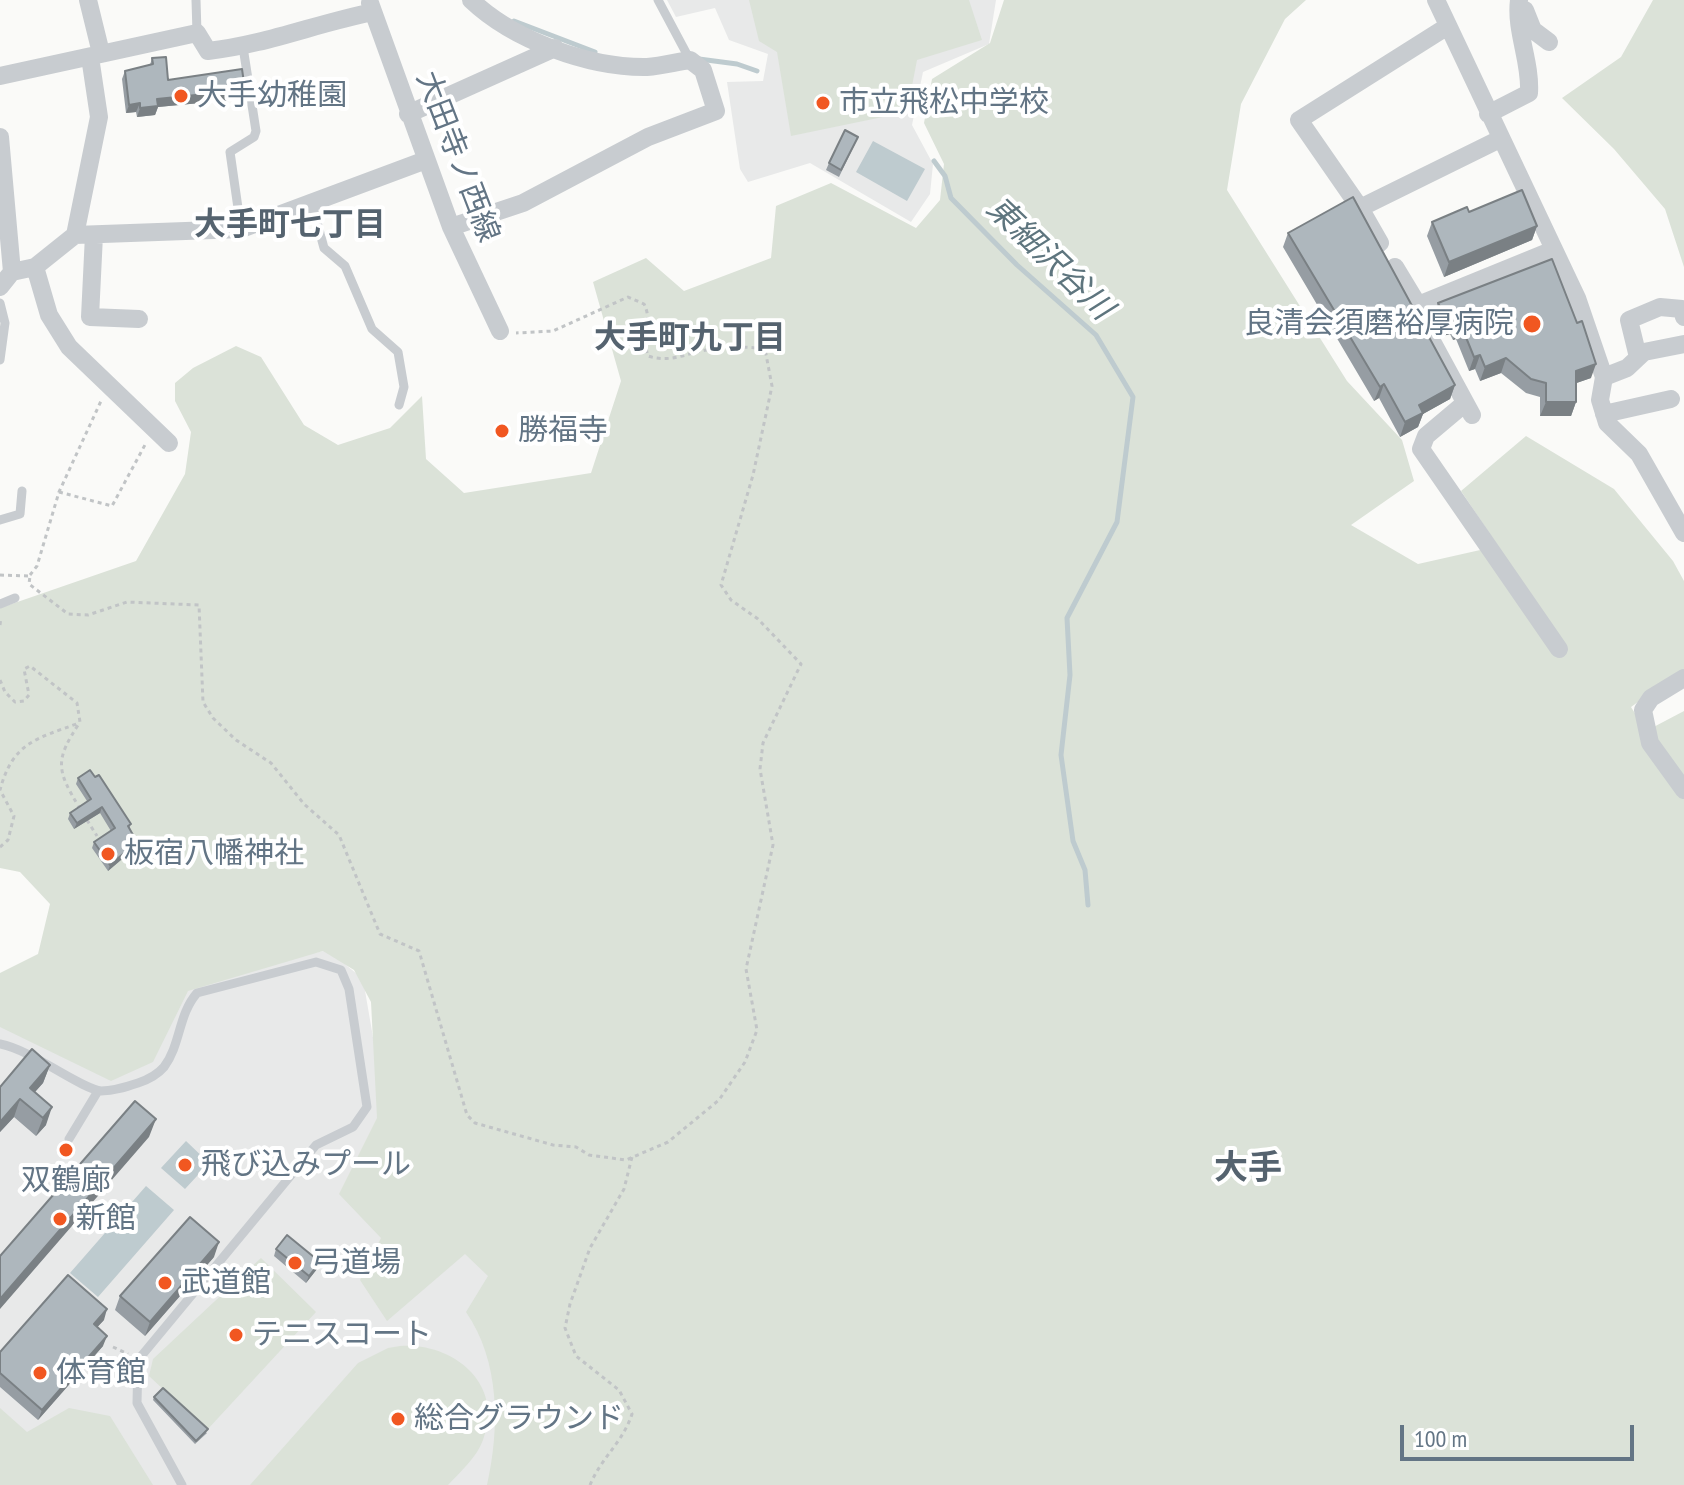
<!DOCTYPE html>
<meta charset="utf-8">
<style>
body{margin:0}
#map{position:relative;width:1684px;height:1485px;overflow:hidden;background:#fafaf8;font-family:"PT Sans Narrow",sans-serif}
canvas{display:block}
.scale{position:absolute;left:1400px;top:1425px;width:234px;height:36px;box-sizing:border-box;border:4px solid #637585;border-top:0;padding-left:10px;font-size:24px;line-height:28px;white-space:nowrap;color:#637585;-webkit-text-stroke:6px #fff;paint-order:stroke}
</style>
<div id="map">
<canvas width="1684" height="1485"></canvas>
<div class="scale">100 m</div>
</div>
<script>
const c = document.querySelector('canvas').getContext('2d');
c.lineJoin = 'round';
function fill(path, color) { c.fillStyle = color; c.fill(path, 'evenodd'); }
function stroke(path, color, width, dash) { c.strokeStyle = color; c.lineWidth = width; c.lineCap = dash ? 'butt' : 'round'; c.setLineDash(dash || []); c.stroke(path); }
function drawText(font, color, halo, rows, align = 'center') {
  c.font = font + ' "PT Sans Narrow","Noto Sans JP",sans-serif'; c.lineWidth = 8; c.setLineDash([]); c.textBaseline = 'middle'; c.strokeStyle = halo; c.fillStyle = color; for (const [text, x, y, turn = 0] of rows) {
    c.save(); c.translate(x, y); c.rotate((+turn || 0) * Math.PI / 180); c.textAlign = isNaN(turn) ? turn : align; if (halo) c.strokeText(text, 0, 0); c.fillText(text, 0, 0); c.restore();
  }
}
fill(new Path2D(`
 M667,0H996L989,44L923,72L912,125L933,164L930,194L911,222L810,163L748,182L740,169L727,82L763,81L768,54L729,40L715,8L676,17Z
 M328,950L363,979L393,1154L514,1271L507,1485H127L27,1451L0,1431V996L180,981Z`), '#e8e9e9');
fill(new Path2D(`
 M749,0H969L982,40L917,60L907,112L791,136L777,52L759,41Z
 M1004,0H1306L1285,19L1241,104L1227,190L1347,381L1402,440L1414,481L1351,525L1418,564L1498,546L1461,491L1526,436L1614,489L1673,561L1684,581V669L1631,707L1646,731L1684,711V1485H487C500,1428 500,1361 466,1312L488,1276L465,1254L387,1321L360,1280L381,1238L339,1194L377,1118L371,1002L354,970L323,951L188,991L153,1062L111,1081L0,1027V973L38,954L50,904L20,872L0,868V608L136,561L185,474L191,432L175,401V383L193,368L236,346L261,357L304,425L338,445L390,428L422,396L426,459L464,493L591,473L621,381L593,282L646,258L684,291L771,258L776,206L831,183L916,228L940,200L944,164L924,123L932,79L990,43Z
 M1653,0H1684V267L1665,209L1614,149L1562,98L1621,57Z
 M261,1258L316,1312L207,1430L149,1376L153,1359Z
 M400,1346C453,1342 505,1384 483,1440C477,1457 460,1472 448,1485H250L358,1363L388,1348Z
 M0,1408L27,1432L69,1408L110,1416L153,1485H0Z`), '#dbe2d8');
fill(new Path2D(`
 M873,141L925,169L907,201L856,172Z
 M186,1141L209,1163L185,1189L161,1168Z
 M146,1186L174,1210L98,1297L70,1273Z`), '#becbcf');
stroke(new Path2D(`
 M514,21L595,52
 M699,59L737,64L757,71
 M934,161L945,176L951,198L1017,265L1096,335L1133,397L1117,522L1067,618L1070,675L1061,755L1073,841L1085,870L1088,905`), '#becbcf', 5);
stroke(new Path2D(`
 M59,492L112,506L146,443
 M0,575L30,576L29,584L68,614L88,615L127,602L199,605L203,702L213,718L236,740L271,763L304,804L339,835L380,934L419,951L467,1115L475,1123L553,1145L576,1147L589,1155L626,1160L668,1142L719,1100L745,1062L757,1030L746,969L773,845L760,769L763,743L801,664L758,619L731,600L721,585L753,475L772,386L765,349C744,346 726,347 706,350C685,354 669,363 648,356C642,338 653,321 644,304L628,297L553,331L516,333
 M30,575L37,566L59,492L101,401
 M0,625L1,617
 M0,680L5,692L15,702L24,701L29,695L24,669L30,666L77,703L80,722C55,760 56,769 79,807
 M87,820L97,836
 M0,847L8,840L14,816L0,790C13,742 36,739 79,723
 M113,1347L128,1354
 M590,1485C601,1458 623,1442 632,1414L619,1390L576,1356L565,1328L570,1304L590,1248L624,1189L632,1157`), '#c1c4c6', 3, [4, 4]);
stroke(new Path2D(`
 M196,0L197,33
 M658,0L690,60
 M312,204L324,248L345,266L372,329L398,352L404,387L399,405
 M241,229L230,152L254,137L256,131L243,47
 M0,303L5,323L0,360
 M0,520L20,514L22,491
 M0,604L15,598
 M0,1044C32,1050 81,1089 101,1091C114,1091 126,1087 138,1083C147,1080 158,1074 164,1067C181,1044 178,1015 197,993L316,962L341,970L349,989L367,1107L353,1127L316,1145L138,1360L137,1403L182,1485
 M69,1139L98,1091`), '#c8ccd0', 9);
stroke(new Path2D(`
 M88,0L101,53
 M1436,0L1577,298L1604,377L1600,400L1607,423L1639,454L1684,533
 M370,3L451,227L500,331
 M1525,10L1533,30L1549,42
 M0,76L197,33L208,51C264,45 318,23 373,12
 M408,114L555,48
 M1488,114L1529,93C1531,61 1515,31 1519,0
 M0,137L12,272
 M1360,208L1500,139
 M451,227L523,203L648,137L716,111L703,70L690,60C676,62 662,66 647,67C589,68 513,40 471,0
 M75,235L99,117L90,57
 M94,235L90,317L139,319
 M1380,243L1360,208L1299,120L1448,26
 M35,267L49,315L69,347L169,443
 M1395,267L1418,305L1421,321L1472,415
 M0,287L12,272L35,267L75,235L241,229L426,160
 M1418,305L1553,250
 M1638,357L1629,320L1660,307L1682,309L1684,317
 M1604,377L1627,368L1644,352L1684,344
 M1464,404L1426,436L1421,449L1559,649
 M1604,414L1671,399
 M1684,678L1651,698L1643,710L1650,743L1684,790`), '#c8ccd0', 18);
fill(new Path2D(`
 M152,58L168,80L242,99L158,107L155,115L137,117L136,112L126,113L122,79L125,71L150,65Z
 M855,144L839,177L826,170L829,163Z
 M1469,212L1537,226L1532,240L1444,277L1427,236L1432,222Z
 M1288,233L1455,385L1450,399L1423,414L1418,427L1400,437L1379,398L1374,401L1283,247Z
 M1438,303L1591,378L1576,383V402L1571,416H1540V397L1526,393L1501,373L1480,381L1475,369L1469,371L1456,339L1453,340L1450,334L1443,336L1432,317Z
 M95,777L131,824L129,829L135,848L108,871L92,848L94,842L111,831L100,813L74,829L68,819L70,813L87,801L76,784L78,778Z
 M50,1065L43,1083L35,1092L46,1125L36,1136L14,1117L0,1132V1087Z
 M276,1249L320,1262L317,1269L306,1283L274,1256Z
 M214,1257L145,1336L115,1310L120,1296Z
 M104,1320L97,1327L103,1346L38,1420L0,1387V1352Z
 M154,1397L207,1433L195,1444L153,1400Z`), '#969da3');
fill(new Path2D(`
 M245,90L242,99L158,107L155,115L137,117L140,108L157,99Z
 M140,103L136,112L126,113L129,105Z
 M1537,226L1532,240L1444,277L1449,262Z
 M1455,319L1450,334L1443,336L1448,322Z
 M1461,325L1456,339L1453,340L1458,326Z
 M1480,355L1475,369L1469,371L1474,357Z
 M1506,358L1501,373L1480,381L1485,367Z
 M1596,364L1591,378L1571,385L1576,371Z
 M1384,384L1379,398L1374,401L1380,387Z
 M1455,385L1450,399L1423,414L1418,427L1400,437L1405,422L1419,405Z
 M1546,402H1576L1571,416H1540Z
 M102,807L100,813L74,829L77,823Z
 M137,842L135,848L108,871L110,865Z
 M50,1065L43,1083L25,1103L30,1088Z
 M20,1099L14,1117L0,1132V1122Z
 M52,1107L46,1125L36,1136L43,1118Z
 M156,1119L149,1137L0,1309V1299Z
 M219,1242L214,1257L145,1336L150,1322Z
 M320,1262L317,1269L306,1283L309,1276Z
 M107,1309L104,1320L90,1335L94,1324Z
 M107,1336L103,1346L38,1420L42,1410Z`), '#7a8084');
const building = new Path2D(`
 M166,57L168,80L242,69L245,90L157,99L158,106L140,108V103L129,105L125,71L153,64L152,58Z
 M845,130L858,137L841,170L829,163Z
 M1522,190L1537,226L1449,262L1432,222L1467,207L1469,212Z
 M1353,197L1455,385L1419,405L1423,413L1405,422L1384,384L1380,387L1288,233Z
 M1552,259L1577,323L1582,321L1596,364L1576,371V402H1546V383L1531,379L1506,358L1485,367L1480,355L1474,357L1461,325L1458,326L1455,319L1448,322L1438,303Z
 M90,770L95,777L99,775L131,824L128,826L137,842L110,865L94,842L115,828L102,807L77,823L70,813L91,799L78,778Z
 M32,1049L50,1065L30,1088L52,1107L43,1118L20,1099L0,1122V1087Z
 M135,1101L156,1119L0,1299V1256Z
 M190,1217L219,1242L150,1322L120,1296Z
 M287,1235L320,1262L309,1276L276,1249Z
 M68,1275L107,1309L94,1324L107,1336L42,1410L0,1373V1352Z
 M163,1388L208,1429L196,1441L154,1397Z`);
fill(building, '#aeb7bd');
stroke(building, '#7a8084', 2);
for (const [x, y, r, color] of [
 [181,96,8,"#f15721"],
 [823,103,8,"#f15721"],
 [1532,324,10,"#f15721"],
 [502,431,8,"#f15721"],
 [108,854,8,"#f15721"],
 [66,1150,8,"#f15721"],
 [185,1165,8,"#f15721"],
 [60,1219,8,"#f15721"],
 [295,1263,8,"#f15721"],
 [165,1283,8,"#f15721"],
 [236,1335,8,"#f15721"],
 [40,1373,8,"#f15721"],
 [398,1419,8,"#f15721"]
]) { const dot = new Path2D(); dot.arc(x, y, r, 0, 2 * Math.PI); c.fillStyle = color; c.fill(dot); stroke(dot, '#fff', 3); }
drawText('30px', '#637585', '#fff', [
 ["大手幼稚園",197,96],
 ["市立飛松中学校",839,103],
 ["良清会須磨裕厚病院",1514,324,"right"],
 ["勝福寺",518,431],
 ["板宿八幡神社",124,854],
 ["飛び込みプール",201,1165],
 ["双鶴廊",66,1181,"center"],
 ["新館",76,1219],
 ["弓道場",311,1263],
 ["武道館",181,1283],
 ["テニスコート",252,1335],
 ["体育館",56,1373],
 ["総合グラウンド",414,1419]
], 'left');
drawText('30px', '#637585', '#fff', [
 ["大田寺ノ西線",457,157,69]
]);
drawText('bold 32px', '#55636f', '#fff', [
 ["大手町七丁目",290,226],
 ["大手町九丁目",690,339]
]);
drawText('italic 32px', '#5e757e', '#fff', [
 ["東細沢谷川",1049,259,44]
]);
drawText('bold 34px', '#55636f', '#fff', [
 ["大手",1248,1169]
]);
</script>
